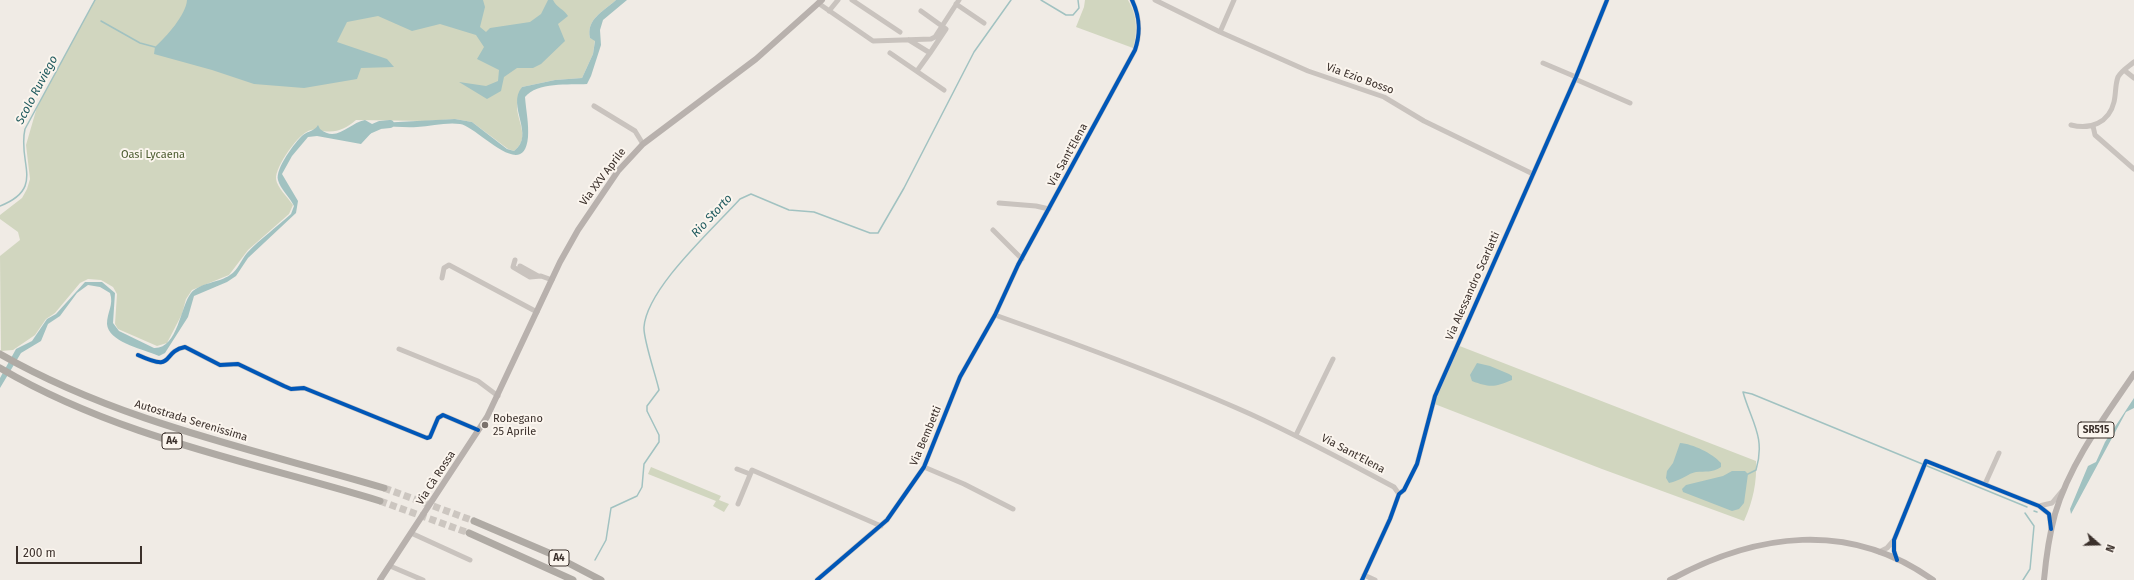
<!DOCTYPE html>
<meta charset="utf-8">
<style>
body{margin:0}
#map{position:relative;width:2134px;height:580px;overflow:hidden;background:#f0ebe5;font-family:"Fira Sans",sans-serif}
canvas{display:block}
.north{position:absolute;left:2078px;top:524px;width:40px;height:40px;-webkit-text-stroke:3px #fbf5ee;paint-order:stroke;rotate:110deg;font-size:11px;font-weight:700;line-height:16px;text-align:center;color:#3b302b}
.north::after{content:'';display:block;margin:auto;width:14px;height:18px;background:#3b302b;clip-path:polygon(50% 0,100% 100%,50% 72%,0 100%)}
.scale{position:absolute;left:16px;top:546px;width:126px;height:18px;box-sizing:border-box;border:2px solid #3b302b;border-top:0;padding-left:5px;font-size:12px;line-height:14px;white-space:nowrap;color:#3b302b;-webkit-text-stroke:3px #fbf5ee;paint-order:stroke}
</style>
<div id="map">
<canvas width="2134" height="580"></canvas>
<div class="north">N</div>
<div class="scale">200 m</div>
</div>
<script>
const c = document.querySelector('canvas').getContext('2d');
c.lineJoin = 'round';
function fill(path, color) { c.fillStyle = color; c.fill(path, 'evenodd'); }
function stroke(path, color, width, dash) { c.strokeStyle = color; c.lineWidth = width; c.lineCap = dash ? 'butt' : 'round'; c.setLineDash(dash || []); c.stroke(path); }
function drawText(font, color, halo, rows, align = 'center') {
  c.font = font + ' "Fira Sans",sans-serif'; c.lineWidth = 4; c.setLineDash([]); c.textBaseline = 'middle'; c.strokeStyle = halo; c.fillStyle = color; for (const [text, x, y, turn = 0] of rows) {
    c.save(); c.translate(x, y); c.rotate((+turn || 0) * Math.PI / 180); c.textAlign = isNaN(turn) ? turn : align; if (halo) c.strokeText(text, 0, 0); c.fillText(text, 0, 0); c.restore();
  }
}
fill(new Path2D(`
 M95,0H616C603,12 586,19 590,38L595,40L593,54L582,78L555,80L522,87C521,92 517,100 517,106C517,122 531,138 514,151L508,149L472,122L455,119L426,121L356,120C345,129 337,133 323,131C319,131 314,129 311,130C299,132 275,167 276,179C277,187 288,198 293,205L289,214L248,250L229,275L192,290L186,299L182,314L167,343L157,346L118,329L115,324L117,294L113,287L101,280L88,279L80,283L55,313L46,319L35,335L13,350L1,351L0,256L20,240L18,232L0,219V215L22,198L27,189L30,179L26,145L37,107Z
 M1085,0H1128C1137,14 1138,32 1133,48L1076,27L1084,7Z
 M1457,345L1756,461C1757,482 1753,501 1744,521L1602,469L1432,403Z
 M651,467L721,496L719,500L729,504L724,512L713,506L716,501L648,474Z`), '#d1d6bf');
fill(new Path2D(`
 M187,0H483L485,7L480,27L486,32L490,28L530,22L541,14L548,0H553C557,8 564,9 568,16L558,24L565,41L541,64L533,68H517L504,77L501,91L487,99L459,82L486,86L498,81L499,70L477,59L484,47L476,35L440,24L412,31L378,16L347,22L337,42L387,59L394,67L361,68L357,79L304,88L254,84L212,70L154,54L155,47C166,37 186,15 187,0Z
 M616,0H627L603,20L600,30L601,45L591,76L587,84C569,85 537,82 525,97C526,110 529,124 528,137C524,183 477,126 460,124C447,122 431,126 417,127C405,128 393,126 381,126L379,123L455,119L472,122L507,149L514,151C536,135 506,106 522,87L555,80L582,78L593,54L595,41L590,38C586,19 603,12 616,0Z
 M365,120L372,124L374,130L361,144L317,136L308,137L292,156L282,174L298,201L296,213L248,258L236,276L227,282L194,296L188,317L165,353L159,356L154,354C141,349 108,341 107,324C107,312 114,305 110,293L100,287L88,285L77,293L60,316L48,324L41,341L21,353L0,388V378L16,349L32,341L47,319L56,314L85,282H102L115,293L113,323L119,331L154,348C178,349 180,307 191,293C201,282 219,283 230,275C238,270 241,260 247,253C260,239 277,227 291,214L294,206C290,197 280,189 278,180C275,169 295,142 303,135C308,131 315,131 318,125L320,129C337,143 349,123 365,120Z
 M1477,363L1490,366L1509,374L1512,376V380C1495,387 1490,388 1472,381L1470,375Z
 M2134,398V408L2126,412L2071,514L2070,509L2088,466L2096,462L2105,442Z
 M1680,443C1693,444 1712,453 1721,463V467C1712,473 1705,471 1696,472C1689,473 1680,481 1669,483L1666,478L1667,471L1673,463Z
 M1732,471H1745L1748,474L1744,503L1739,509L1732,511L1683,492L1682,489L1686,485L1723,476Z`), '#a1c2c1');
stroke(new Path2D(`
 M1041,0L1066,15H1073L1079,8L1078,0
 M101,21L140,43L155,47
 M0,206C46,188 17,163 25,129L95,0
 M1748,474L1756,470C1766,437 1751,421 1743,392L1752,394L2027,507
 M2034,511L2037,512
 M595,560L606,540L611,508L637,496L642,487L644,464L659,442V435L647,411V406L659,390C656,376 643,339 644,327C647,288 713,229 740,199L751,194L789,210L814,212L870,233H878L904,188L974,52L1011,0
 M2023,580L2030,569L2034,526L2025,513`), '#a1c2c1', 1.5);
stroke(new Path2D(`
 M364,132L380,125L390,124`), '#a1c2c1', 8);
stroke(new Path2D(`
 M384,488L474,521
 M380,501L469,533`), '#ccc6c0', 7, [7, 3.5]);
stroke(new Path2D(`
 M852,0L900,32
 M1155,0L1220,32L1308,71L1384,97L1424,121L1533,174
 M818,3L873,41L931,39L935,37L959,0
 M956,4L984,23
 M829,11L838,0
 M1220,32L1234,0
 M909,40L930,53L946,29L921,11
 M890,53L944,90
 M1543,63L1576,77
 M2124,70L2134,78
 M917,71L930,53
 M1575,79L1630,103
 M594,106L635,131L643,144
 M2071,125C2090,130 2109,123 2114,102C2116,94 2115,85 2118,77C2122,70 2128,67 2134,62
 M2093,126L2095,135L2134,169
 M999,203L1036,206L1049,209
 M993,230L1022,259
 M515,260L513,267L530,277L541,276L552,280
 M520,266L538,276
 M442,278L444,268L449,265L537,312
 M995,315C1077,344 1159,374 1239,409C1292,432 1343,460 1394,487L1399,494
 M399,349L478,381L498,396
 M138,355C177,373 160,352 185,347L220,365L238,364L284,386L291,389L304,388L427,438L430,437L438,418L443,415L478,430
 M1296,435L1333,359
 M924,467L964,484L1013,509
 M737,469L750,474
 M1985,484L1999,453
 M738,504L752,470L881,526
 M2039,506L2052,503L2062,491
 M411,533L470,560
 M1879,552L1887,548L1894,540
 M1897,560L1894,551V540L1926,461L2039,506L2049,514L2051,528
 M390,566L423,580
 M1364,575L1375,580
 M817,580L887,520L924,467L960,377L995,315L1018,265L1135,50C1141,32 1140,17 1132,0
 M1362,580L1390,519L1399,494L1404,490L1417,464L1435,396L1576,77L1607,0`), '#c9c3be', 5);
stroke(new Path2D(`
 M380,580L487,417L560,262L578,230L618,171L643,144L756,59L822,0
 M1670,580C1756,533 1849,520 1933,580
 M2044,580C2046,558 2049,536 2055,514C2070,463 2104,418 2134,374`), '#b8b1ad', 6);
stroke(new Path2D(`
 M0,354C119,422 253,449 384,488
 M0,368C117,437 252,462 380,501
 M474,521L549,553L601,580
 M469,533L573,580`), '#afaaa4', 7);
stroke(new Path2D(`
 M138,355C177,373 160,352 185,347L220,365L238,364L284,386L291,389L304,388L427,438L430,437L438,418L443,415L478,430
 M1897,560L1894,551V540L1926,461L2039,506L2049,514L2051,529
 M817,580L887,520L924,467L960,377L995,315L1018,265L1135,50C1141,32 1140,17 1132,0
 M1362,580L1390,519L1399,494L1404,490L1417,464L1435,396L1576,77L1607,0`), '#0057b8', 4);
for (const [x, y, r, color] of [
 [485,425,4,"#7a716c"]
]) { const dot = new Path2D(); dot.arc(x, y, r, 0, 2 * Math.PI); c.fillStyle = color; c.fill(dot); stroke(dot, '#fbf5ee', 1.5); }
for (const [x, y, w] of [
 [2096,430,36],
 [172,441,20],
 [559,558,20]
]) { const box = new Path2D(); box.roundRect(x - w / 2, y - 8, w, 16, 3); c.fillStyle = '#fbf5ee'; c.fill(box); stroke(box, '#3b302b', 1); }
drawText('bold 10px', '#3b302b', null, [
 ["SR515",2096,430],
 ["A4",172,441],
 ["A4",559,558]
]);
drawText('11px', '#3b302b', '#fbf5ee', [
 ["Via Ezio Bosso",1360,79,20],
 ["Via Sant'Elena",1068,155,-61],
 ["Via XXV Aprile",603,177,-53],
 ["Via Alessandro Scarlatti",1473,286,-66],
 ["Autostrada Serenissima",191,421,17],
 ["Via Bembetti",926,436,-67],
 ["Via Sant'Elena",1353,454,28],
 ["Via Cà Rossa",436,478,-57]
]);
drawText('11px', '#4a5a2e', '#fbf5ee', [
 ["Oasi Lycaena",153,155]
]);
drawText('11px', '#3b302b', '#fbf5ee', [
 ["Robegano",493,419],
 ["25 Aprile",493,432]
], 'left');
drawText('italic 12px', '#1f5a5e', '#fbf5ee', [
 ["Scolo Ruviego",37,90,-62],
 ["Rio Storto",712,216,-47]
]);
</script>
